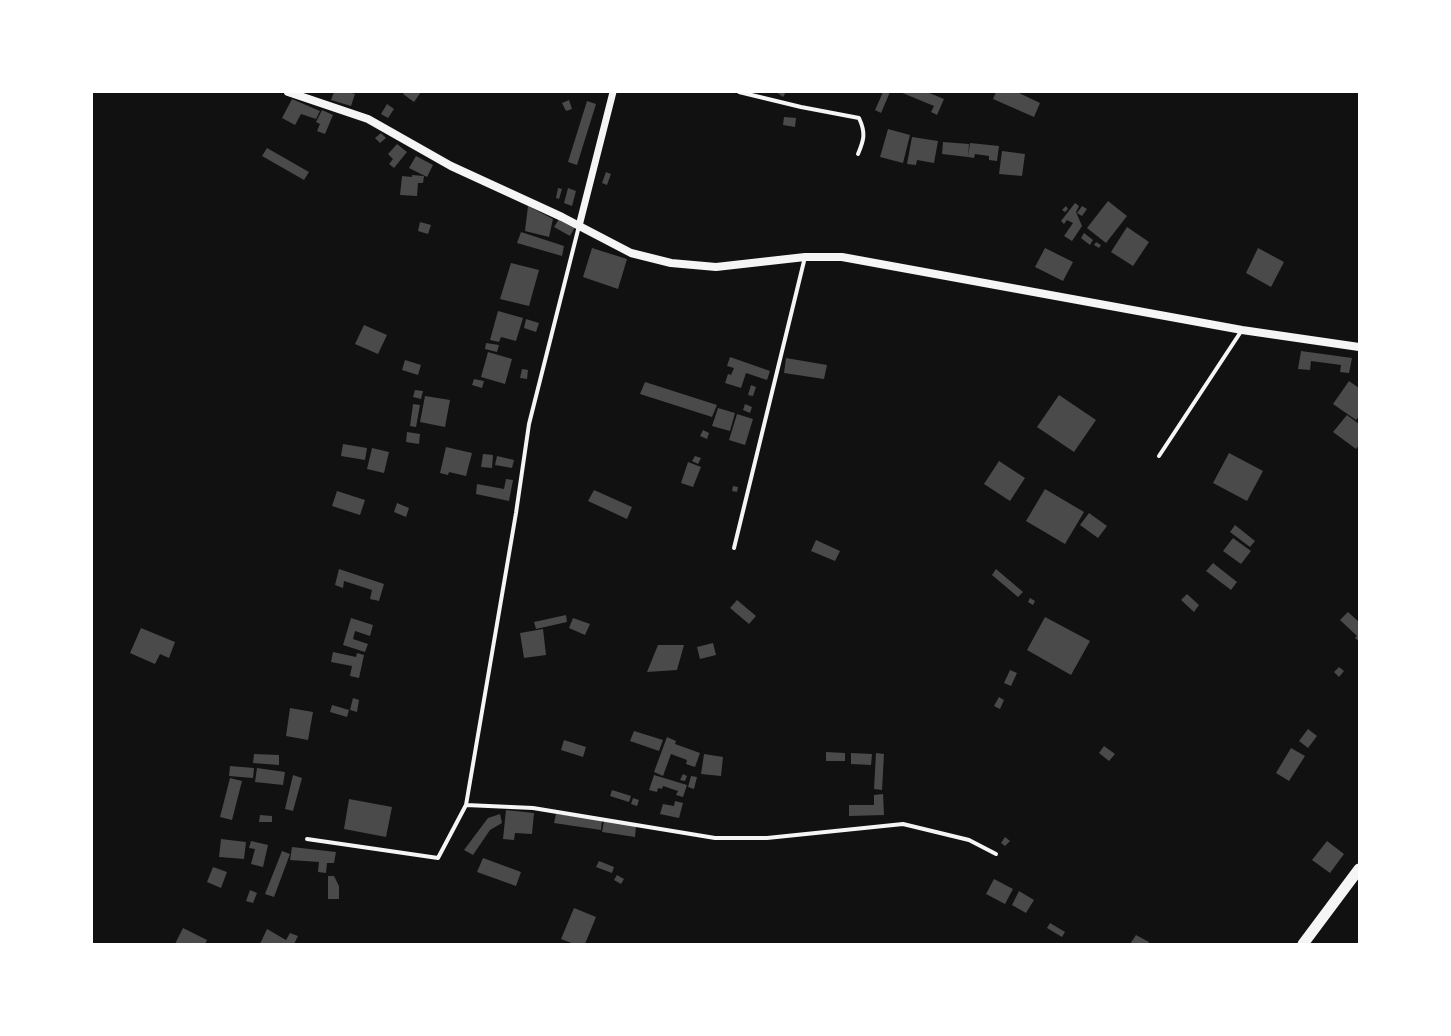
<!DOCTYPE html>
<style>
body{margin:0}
#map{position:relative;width:1451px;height:1036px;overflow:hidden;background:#111;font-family:"Alegreya Sans",sans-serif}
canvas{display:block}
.frame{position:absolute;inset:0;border:93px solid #fff;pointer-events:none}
</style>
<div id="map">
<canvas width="1451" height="1036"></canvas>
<div class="frame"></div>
</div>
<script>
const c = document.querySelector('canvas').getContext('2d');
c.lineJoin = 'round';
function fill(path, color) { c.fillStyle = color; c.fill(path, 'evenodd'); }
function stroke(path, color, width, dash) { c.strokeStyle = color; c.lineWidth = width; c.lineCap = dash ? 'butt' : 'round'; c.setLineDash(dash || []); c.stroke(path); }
fill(new Path2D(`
 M334,92H348L355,94L351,106L331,100Z
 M405,92H421L414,102L403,94Z
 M776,92H786L783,97Z
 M883,92H890L881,113L875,110Z
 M900,92H927L944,99L937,115L931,112L934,106Z
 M996,92H1017L1040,103L1034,117L993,99Z
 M292,99L320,111L316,119L301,114L295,125L282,118Z
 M569,100L572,109L566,111L562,103Z
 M587,101L596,104L577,165L568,162Z
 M387,104L394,109L388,118L381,114Z
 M322,110L333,115L325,134L317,131L320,124L316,122Z
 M784,117L796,118L795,127L783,125Z
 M888,129L910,135L903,163L880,157Z
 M381,133L386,138L380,143L375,138Z
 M912,137L938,141L934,163L917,160L916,165L907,164Z
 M943,142L969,144L968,157L942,154Z
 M970,143L999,146L997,161L989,160V156L975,154L974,158L968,157Z
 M397,144L407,152L394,168L389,164L393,159L388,154Z
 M267,148L309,172L304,180L262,156Z
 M1002,151L1025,154L1022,176L999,174Z
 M416,156L433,165L427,177L409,168Z
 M606,172L611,174L607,185L602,183Z
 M412,175L424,176L423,183H418L417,196L400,195L402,176L412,177Z
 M558,188L562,189L559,199L556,198Z
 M568,188L576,191L572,206L564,203Z
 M1108,201L1127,216L1106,243L1087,228Z
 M1075,203L1079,206L1076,212L1082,226L1072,241L1064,236L1073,223L1067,220L1064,224L1061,221Z
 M528,206L553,219L549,237L525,231Z
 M1066,206L1068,209L1065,212L1062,210Z
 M1082,206L1087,209L1082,216L1077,213Z
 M559,219L575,227L570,236L554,227Z
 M420,222L431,225L428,234L418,231Z
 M1127,227L1149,242L1133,266L1111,252Z
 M521,232L564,246L562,256L517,243Z
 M1084,233L1093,240L1090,245L1081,238Z
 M1096,242L1101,245L1099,248L1094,245Z
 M592,248L627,259L618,289L583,277Z
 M1045,248L1073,262L1063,281L1035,267Z
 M1258,248L1284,262L1271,287L1246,273Z
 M511,263L539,270L529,306L500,299Z
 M498,311L523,318L516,341L501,337L499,342L490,340Z
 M526,319L539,323L536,332L524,328Z
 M364,325L387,335L378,354L355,344Z
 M486,343L499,345L497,352L485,349Z
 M1301,351L1352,358L1349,373L1340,372L1341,365L1311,361L1310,370L1298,369Z
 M488,352L512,359L505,384L481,377Z
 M730,357L770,371L767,380L746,373L741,388L725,383L728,374L731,375L734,368L727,366Z
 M786,358L827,365L824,379L784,373Z
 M405,360L421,365L418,375L402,370Z
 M522,369L528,370L527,379L520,378Z
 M474,379L484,381L482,388L472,385Z
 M1349,381L1359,388V416L1356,420L1333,404Z
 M645,382L717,405L712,417L640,394Z
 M751,385L756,387L753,396L748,395Z
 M415,390L423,391L421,399L413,397Z
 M1059,395L1096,420L1074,452L1037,427Z
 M425,396L450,400L445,427L420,422Z
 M413,404L420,405L416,427L410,426Z
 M745,404L752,407L750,413L743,410Z
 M718,408L735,413L730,431L712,426Z
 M737,414L753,419L745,445L729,440Z
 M1347,415L1359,424V445L1356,449L1333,432Z
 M703,430L709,433L707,439L700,436Z
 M407,432L420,434L419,444L406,442Z
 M343,444L367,448L365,460L341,456Z
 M446,447L472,453L466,476L449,472L448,475L440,473Z
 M372,448L389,452L384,473L367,469Z
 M1229,453L1263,471L1247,501L1213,483Z
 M483,454L493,455L492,468L481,467Z
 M497,456L514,460L512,468L495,465Z
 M695,456L701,458L698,464L692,461Z
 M999,461L1025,478L1010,501L984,484Z
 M688,462L701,467L693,487L681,483Z
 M506,479L513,480L509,501L476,494L477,484L504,489Z
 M733,486L738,487L737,492L732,491Z
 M1045,489L1084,512L1065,544L1026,521Z
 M594,490L632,507L627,519L588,501Z
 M337,491L365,500L360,515L332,506Z
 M397,503L409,508L406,517L394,512Z
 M1089,513L1107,526L1098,538L1080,525Z
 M1235,525L1255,541L1250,547L1230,532Z
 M1233,538L1251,551L1241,564L1223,551Z
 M816,540L840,551L835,561L811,551Z
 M1213,563L1237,582L1231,590L1206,571Z
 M339,569L384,584L379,601L370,599L372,590L344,581L343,588L335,585Z
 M996,569L1023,592L1018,597L992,575Z
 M1187,594L1199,605L1194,612L1181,600Z
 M1030,598L1035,601L1033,605L1028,602Z
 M737,600L756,616L749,624L730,608Z
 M1348,612L1359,622V641L1355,638L1357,636L1340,620Z
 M566,615L567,622L536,629L534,622Z
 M1045,617L1090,641L1071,675L1027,650Z
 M351,618L373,625L370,636L355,631L353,639L368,644L365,652L343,645Z
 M573,618L590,624L585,635L569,628Z
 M141,628L175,642L169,658L160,654L155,664L130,653Z
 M543,629L546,655L524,658L520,633Z
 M713,643L716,655L700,659L697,647Z
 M658,645H684L677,670L647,672Z
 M333,652L356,657L357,653L364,655L359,678L350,676L352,666L331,662Z
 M1339,667L1344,671L1339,677L1334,672Z
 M1010,670L1017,673L1011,686L1004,683Z
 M999,697L1004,700L1000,709L994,706Z
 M353,698L359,700L357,712L350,710Z
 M332,705L349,710L347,717L330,712Z
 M290,708L313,712L308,740L286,736Z
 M1308,729L1317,736L1308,748L1299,741Z
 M634,731L663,740L659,751L630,741Z
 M667,737L676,741L675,744L700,753L695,767L686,764L687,760L671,754L663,776L654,772Z
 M564,740L586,747L583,757L561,750Z
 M1104,746L1115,754L1109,761L1099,753Z
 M1291,748L1305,756L1289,781L1276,773Z
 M826,752L845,753V761H826Z
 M851,753L872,754L871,765L851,764Z
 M876,753L884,754L882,790L874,789Z
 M254,754L279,755V765L253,763Z
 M704,754L723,757L721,776L701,774Z
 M230,766L254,768L253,778L229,776Z
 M257,768L285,772L283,785L255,782Z
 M683,774L687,776L685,781L680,780Z
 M293,775L302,778L293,811L285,809Z
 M654,775L687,785L683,797L676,795L678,791L663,786L662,789L658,788L657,792L649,790Z
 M691,776L697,777L694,789L688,787Z
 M230,778L242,781L232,820L220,817Z
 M612,790L631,796L629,802L610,796Z
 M883,794L884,815L849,816V805H874V795Z
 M633,798L639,800L637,806L631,804Z
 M349,799L392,807L386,837L344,829Z
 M675,801L683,803L679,818L660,814L663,804L674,806Z
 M506,810L534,813L532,834L515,833L514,840L503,839Z
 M500,814L502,823L490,830L473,855L464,850L488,818Z
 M556,814L602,820L601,830L554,823Z
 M260,815L272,816V822H259Z
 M604,821L636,826L635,837L602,832Z
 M1005,837L1010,841L1005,846L1001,843Z
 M221,839L246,842L244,859L219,857Z
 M251,841L268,845L263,867L251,864L255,849L249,848Z
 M1327,841L1344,854L1330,873L1312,860Z
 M292,847L336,852L334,863H327L326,873L318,872L319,862L290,860Z
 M282,851L290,854L274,897L265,894Z
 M483,858L521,872L516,886L477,872Z
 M599,861L614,867L612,873L596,867Z
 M213,867L227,872L221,888L207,882Z
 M617,875L624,879L621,884L614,880Z
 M328,876H334L339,886V899H328Z
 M994,879L1013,889L1005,904L986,894Z
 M250,890L257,893L253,903L246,901Z
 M1019,891L1034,900L1026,913L1012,905Z
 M574,908L596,917L585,944H574L561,939Z
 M1050,923L1065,932L1062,937L1047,928Z
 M183,928L207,940L205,944H175Z
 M267,929L286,940L290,933L298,936L294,944H260Z
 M1136,935L1149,942L1148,944H1130Z`), '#4a4a4a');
stroke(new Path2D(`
 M739,92L801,107L859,118C866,133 864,140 858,154
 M1159,456L1242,330
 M734,548L805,257
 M466,805L533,808L715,838H767L903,824L969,840L996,854
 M307,839L438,858L466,805L516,513L529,424L579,226`), '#f5f5f5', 4);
stroke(new Path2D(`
 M579,226L613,92`), '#f5f5f5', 7);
stroke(new Path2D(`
 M288,92L368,119L451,166L562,217L631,253L671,263L716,267L805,257H842L1242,330L1359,347`), '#f5f5f5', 8);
stroke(new Path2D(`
 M1303,944L1359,869`), '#f5f5f5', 11);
</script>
